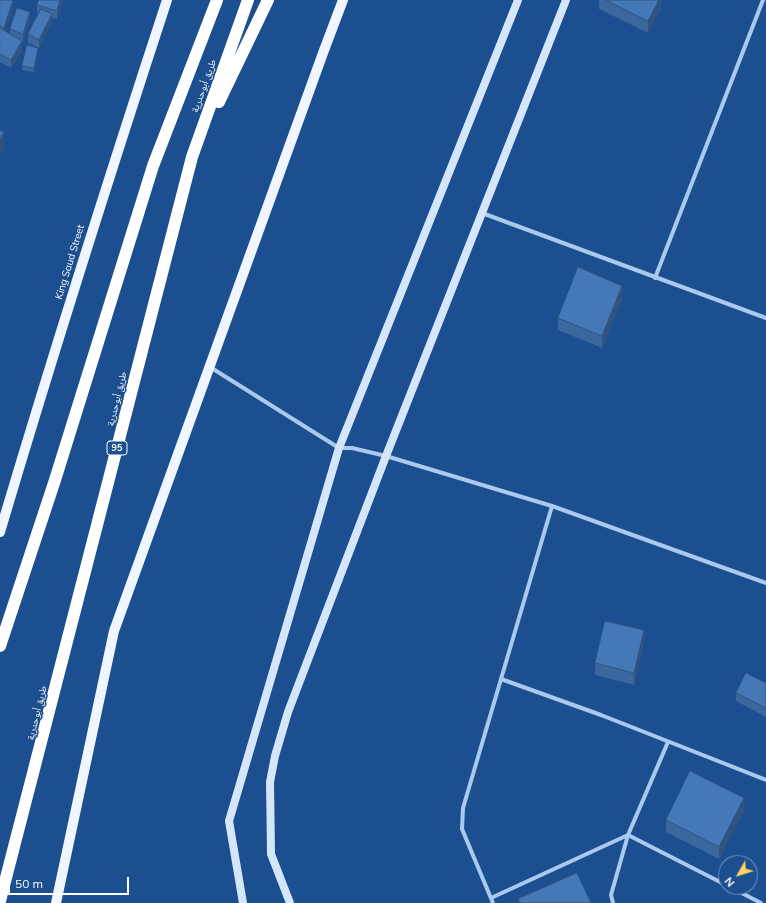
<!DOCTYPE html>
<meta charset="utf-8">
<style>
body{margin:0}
#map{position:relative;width:766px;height:903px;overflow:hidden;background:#1b4f8f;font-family:Mulish,sans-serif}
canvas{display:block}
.north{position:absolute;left:718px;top:855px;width:40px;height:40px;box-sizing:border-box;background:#1b4f8f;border:1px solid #7695bc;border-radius:50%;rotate:231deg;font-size:11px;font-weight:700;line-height:16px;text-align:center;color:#fff}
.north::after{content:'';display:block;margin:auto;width:14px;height:18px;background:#ffd166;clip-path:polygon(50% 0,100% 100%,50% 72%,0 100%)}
.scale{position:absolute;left:8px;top:877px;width:121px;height:18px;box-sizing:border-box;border:2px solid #fff;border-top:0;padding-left:5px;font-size:12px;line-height:14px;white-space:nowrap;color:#fff;-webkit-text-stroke:3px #1b4f8f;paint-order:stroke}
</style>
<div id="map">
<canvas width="766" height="903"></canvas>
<div class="north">N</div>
<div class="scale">50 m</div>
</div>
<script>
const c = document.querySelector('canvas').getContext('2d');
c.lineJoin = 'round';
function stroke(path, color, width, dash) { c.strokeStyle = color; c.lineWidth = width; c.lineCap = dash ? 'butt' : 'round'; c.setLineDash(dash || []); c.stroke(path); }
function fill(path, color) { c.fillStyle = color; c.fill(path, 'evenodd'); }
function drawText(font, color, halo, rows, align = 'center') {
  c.font = font + ' Mulish,"Noto Naskh Arabic",sans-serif'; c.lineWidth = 3; c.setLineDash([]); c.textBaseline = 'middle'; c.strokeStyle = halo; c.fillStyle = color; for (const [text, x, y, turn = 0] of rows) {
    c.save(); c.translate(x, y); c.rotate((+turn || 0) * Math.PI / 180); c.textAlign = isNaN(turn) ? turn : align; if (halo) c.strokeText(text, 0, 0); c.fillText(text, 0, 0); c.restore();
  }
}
stroke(new Path2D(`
 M482,213L766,318
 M655,278L763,0
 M210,367L339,448H352L386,456L552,506L766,583
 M501,679L601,715L766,780
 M668,742L628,835L726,885
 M730,887L761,903
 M491,898L628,835
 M493,903L462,829L463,808L552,506
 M613,903L611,895L628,835`), '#a9c9ee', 4);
stroke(new Path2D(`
 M243,903L229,821L339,448L518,0
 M290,903L271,854L270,782L275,756L288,712L386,456L566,0`), '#d6e6fa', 8);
stroke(new Path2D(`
 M0,532C53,354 109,177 167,0
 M56,903L114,631L323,53L343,0`), '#f0f6ff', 10);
stroke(new Path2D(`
 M219,102L268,0
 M0,646L55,480L153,166L217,0
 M0,901L192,157L248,0`), '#fff', 12);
fill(new Path2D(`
 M0,0L13,8L5,31L10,34V29L30,20L23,42L22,41V50L11,68L0,62Z
 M39,0H63L57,19L52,18V23L39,48L28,43V34L38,13H37V5Z
 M599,0H661V8L648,33L599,9Z
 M38,52L34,72L22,70V66Z
 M622,298L602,348L558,330V318Z
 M644,642L634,685L595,675V663Z
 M766,683V717L736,701V693Z
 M744,810L719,859L666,832V820Z`), '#3a679d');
fill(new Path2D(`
 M13,0V8L4,36V28Z
 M60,0H63L57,19V11Z
 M657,0H661V8L648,33V21Z
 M30,12V20L23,42V34Z
 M52,14V23L39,48V40Z
 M22,41V50L11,68V60Z
 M38,48V52L34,72V68Z
 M4,132V148L0,156V140Z
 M622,286V298L602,348V336Z
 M644,630V642L634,685V673Z
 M744,798V810L719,859V847Z`), '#305480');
const building = new Path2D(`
 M0,0H13L4,28L0,26Z
 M39,0H60L57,11L37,5Z
 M606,0H659L648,21Z
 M17,8L30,12L23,34L10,29Z
 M41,9L52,14L39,40L28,34Z
 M0,28L22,41L11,60L0,54Z
 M27,45L38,48L34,68L22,66Z
 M0,130L4,132L0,140Z
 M578,267L622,286L602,336L558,318Z
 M605,621L644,630L634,673L595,663Z
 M746,673L766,683V708L736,693Z
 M690,771L744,798L719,847L666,820Z
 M577,873L591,903H520L518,899Z`);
fill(building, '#4478b7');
stroke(building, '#305480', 1);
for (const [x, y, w] of [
 [117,448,20]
]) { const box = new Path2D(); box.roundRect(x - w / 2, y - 7, w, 14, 3); c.fillStyle = '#1b4f8f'; c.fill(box); stroke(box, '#fff', 1); }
drawText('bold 9px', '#fff', null, [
 ["95",117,448]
]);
drawText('10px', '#fff', '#1b4f8f', [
 ["طريق أبوحدرية",204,86,-70],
 ["King Saud Street",70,262,-73],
 ["طريق أبوحدرية",117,399,-76],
 ["طريق أبوحدرية",37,713,-76]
]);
</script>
